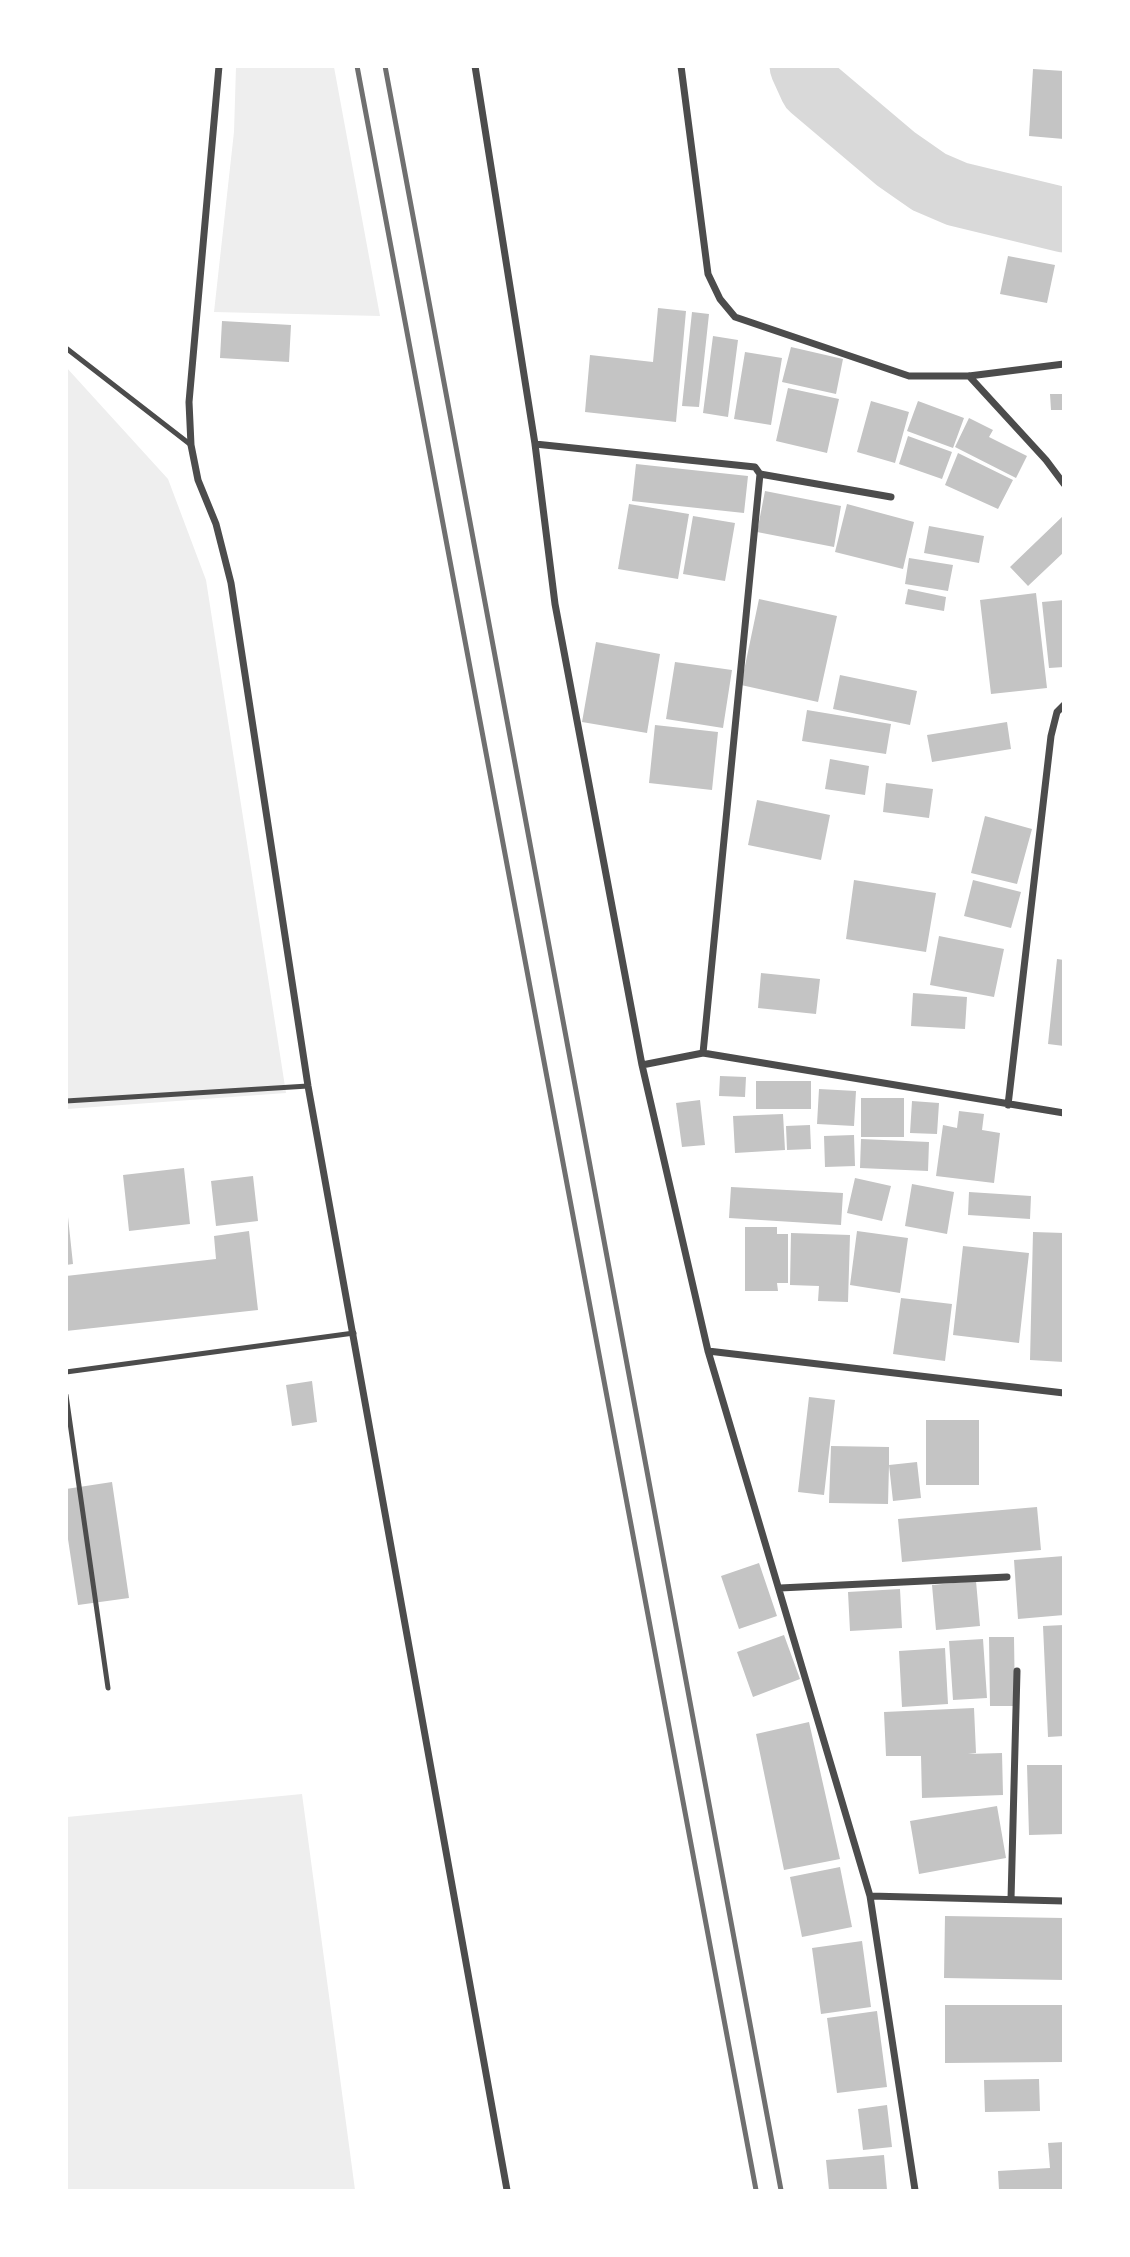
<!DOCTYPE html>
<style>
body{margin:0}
#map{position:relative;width:1130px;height:2257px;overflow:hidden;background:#fff;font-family:"Fira Sans",sans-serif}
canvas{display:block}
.frame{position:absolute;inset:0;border:68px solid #fff;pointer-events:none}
</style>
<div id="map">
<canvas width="1130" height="2257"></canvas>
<div class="frame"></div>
</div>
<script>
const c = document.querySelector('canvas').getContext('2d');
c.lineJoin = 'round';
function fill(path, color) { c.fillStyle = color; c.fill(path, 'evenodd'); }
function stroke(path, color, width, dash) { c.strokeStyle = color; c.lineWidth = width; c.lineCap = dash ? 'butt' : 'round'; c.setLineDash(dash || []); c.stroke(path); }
fill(new Path2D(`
 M236,67H334L380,316L214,312L234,132Z
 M66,367L168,479L206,580L286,1093L67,1109Z
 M302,1794L355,2190H67V1817Z`), '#eee');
stroke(new Path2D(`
 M802,66L812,88L896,159L929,182L957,194L1064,220`), '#d9d9d9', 65);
fill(new Path2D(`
 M1033,69L1064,71V139L1029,136Z
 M1008,256L1055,265L1047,303L1000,294Z
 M658,308L686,311L676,422L585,412L590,355L653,362Z
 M692,312L709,314L699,407L682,406Z
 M222,321L291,325L289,362L220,358Z
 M713,336L738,340L728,417L703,413Z
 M791,347L843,359L836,394L782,382Z
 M745,352L782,358L771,425L734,419Z
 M788,388L839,399L827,453L776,441Z
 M1050,394H1064V410H1051Z
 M871,401L909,412L895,463L857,452Z
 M918,401L964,418L953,448L907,431Z
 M969,418L993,430L989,437L1027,456L1016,478L955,447Z
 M908,436L952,452L942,479L899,464Z
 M958,453L1013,480L998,509L945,485Z
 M636,464L748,476L744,513L632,501Z
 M765,491L841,506L834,547L757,532Z
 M629,504L689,514L678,579L618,569Z
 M847,504L914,522L903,569L835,552Z
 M1064,515V552L1028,586L1010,567Z
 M693,516L735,523L725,581L683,574Z
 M929,526L984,536L979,563L924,553Z
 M909,558L953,565L948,591L905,584Z
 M908,589L946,597L944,611L905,604Z
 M1036,593L1047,688L991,694L980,600Z
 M759,599L837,616L818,702L741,685Z
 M1064,600V667L1049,668L1042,602Z
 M596,642L660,654L647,733L582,722Z
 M675,662L732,670L723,728L666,719Z
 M840,675L917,691L910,725L833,709Z
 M807,710L891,724L886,754L802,741Z
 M1007,722L1011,749L932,762L927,735Z
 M655,725L718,732L712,790L649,783Z
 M830,759L869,766L865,795L825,789Z
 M886,783L933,789L929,818L883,812Z
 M757,800L830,815L821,860L748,845Z
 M985,816L1032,829L1017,884L971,873Z
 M854,880L936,893L926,952L846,939Z
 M973,880L1021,892L1011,928L964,916Z
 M939,936L1004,949L994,997L930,985Z
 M1057,959L1064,960V1046L1048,1044Z
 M761,973L820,979L816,1014L758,1008Z
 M913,993L967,997L965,1029L911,1026Z
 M720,1076L746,1077L745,1097L719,1096Z
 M756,1081H811V1109H756Z
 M819,1089L856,1091L854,1126L817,1124Z
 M861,1098H904V1137H861Z
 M700,1100L705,1145L682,1147L676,1103Z
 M912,1101L939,1103L937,1134L910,1133Z
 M959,1111L984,1114L982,1130L1000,1133L994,1183L936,1176L943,1125L957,1128Z
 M783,1114L785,1150L735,1153L733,1116Z
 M810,1125L811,1149L787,1150L786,1126Z
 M854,1135L855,1166L825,1167L824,1136Z
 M861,1139L929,1142L928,1171L860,1168Z
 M184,1168L190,1224L129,1231L123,1175Z
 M253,1176L258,1221L216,1226L211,1181Z
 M855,1178L891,1186L882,1221L847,1213Z
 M912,1184L954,1192L947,1234L905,1226Z
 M731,1187L843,1193L841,1225L729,1218Z
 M969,1192L1031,1196L1030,1219L968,1215Z
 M68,1217L73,1264L66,1265V1218Z
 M745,1227H777V1234H788V1283H777L778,1291H745Z
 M249,1231L258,1310L66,1331V1276L216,1259L214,1236Z
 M857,1231L908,1238L900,1293L850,1285Z
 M1033,1232L1064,1233V1362L1030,1360Z
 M791,1233L850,1235L848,1302L818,1301L819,1286L790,1285Z
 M963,1246L1029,1253L1019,1343L953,1335Z
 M901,1298L952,1304L945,1361L893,1354Z
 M312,1381L317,1422L292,1426L286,1385Z
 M809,1397L835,1400L824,1495L798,1492Z
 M926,1420H979V1485H926Z
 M831,1446L889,1447V1465L917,1462L921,1498L893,1501L889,1465L888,1504L829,1503Z
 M112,1482L129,1598L78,1605L66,1526V1489Z
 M1037,1507L1041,1550L902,1562L898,1519Z
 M1064,1556V1615L1018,1619L1014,1560Z
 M759,1563L777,1616L739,1629L721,1576Z
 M976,1581L980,1626L936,1630L932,1585Z
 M900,1589L902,1628L850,1631L848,1592Z
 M1064,1625V1736L1048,1737L1043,1626Z
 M784,1635L800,1679L753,1697L737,1652Z
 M989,1637H1014L1015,1706H990Z
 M983,1639L987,1698L953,1700L949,1641Z
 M945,1648L948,1704L902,1707L899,1651Z
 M974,1708L976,1753L968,1754L1002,1753L1003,1795L922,1798L921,1756H886L884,1712Z
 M809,1722L840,1859L784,1870L756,1734Z
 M1027,1765H1064V1834L1029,1835Z
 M997,1806L1006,1858L919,1874L910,1821Z
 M840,1867L852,1927L802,1937L790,1877Z
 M945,1916L1064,1918V1980L944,1978Z
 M862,1941L871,2007L821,2014L812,1948Z
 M945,2005H1064V2062L945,2063Z
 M877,2011L887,2087L837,2093L827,2018Z
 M1039,2079L1040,2111L985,2112L984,2080Z
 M887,2105L892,2147L863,2150L858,2109Z
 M1064,2142V2190H999L998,2171L1050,2168L1048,2143Z
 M884,2155L887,2190H829L826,2160Z`), '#c4c4c4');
stroke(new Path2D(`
 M66,348L191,445
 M66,1101L308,1086
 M66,1372L354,1333
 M66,1395L108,1688`), '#4c4c4c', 5);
stroke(new Path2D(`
 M219,66L189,402L191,445L198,480L216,524L231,583L308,1086L507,2190
 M475,66L535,444L555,604L642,1065L708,1351L870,1896L915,2190
 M681,66L708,274L720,299L735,317L909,376H969L1064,364
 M969,376L1046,460L1064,484
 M535,444L755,467L760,474L891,497
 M703,1053L760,474
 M642,1065L703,1053L1064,1113
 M1008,1105L1051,736L1057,712L1064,705
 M708,1351L1064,1393
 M780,1588L1007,1577
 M870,1896L1064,1901
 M1011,1899L1017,1671`), '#4c4c4c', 7);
stroke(new Path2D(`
 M357,66L756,2190
 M385,66L781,2190`), '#707070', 5);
</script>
